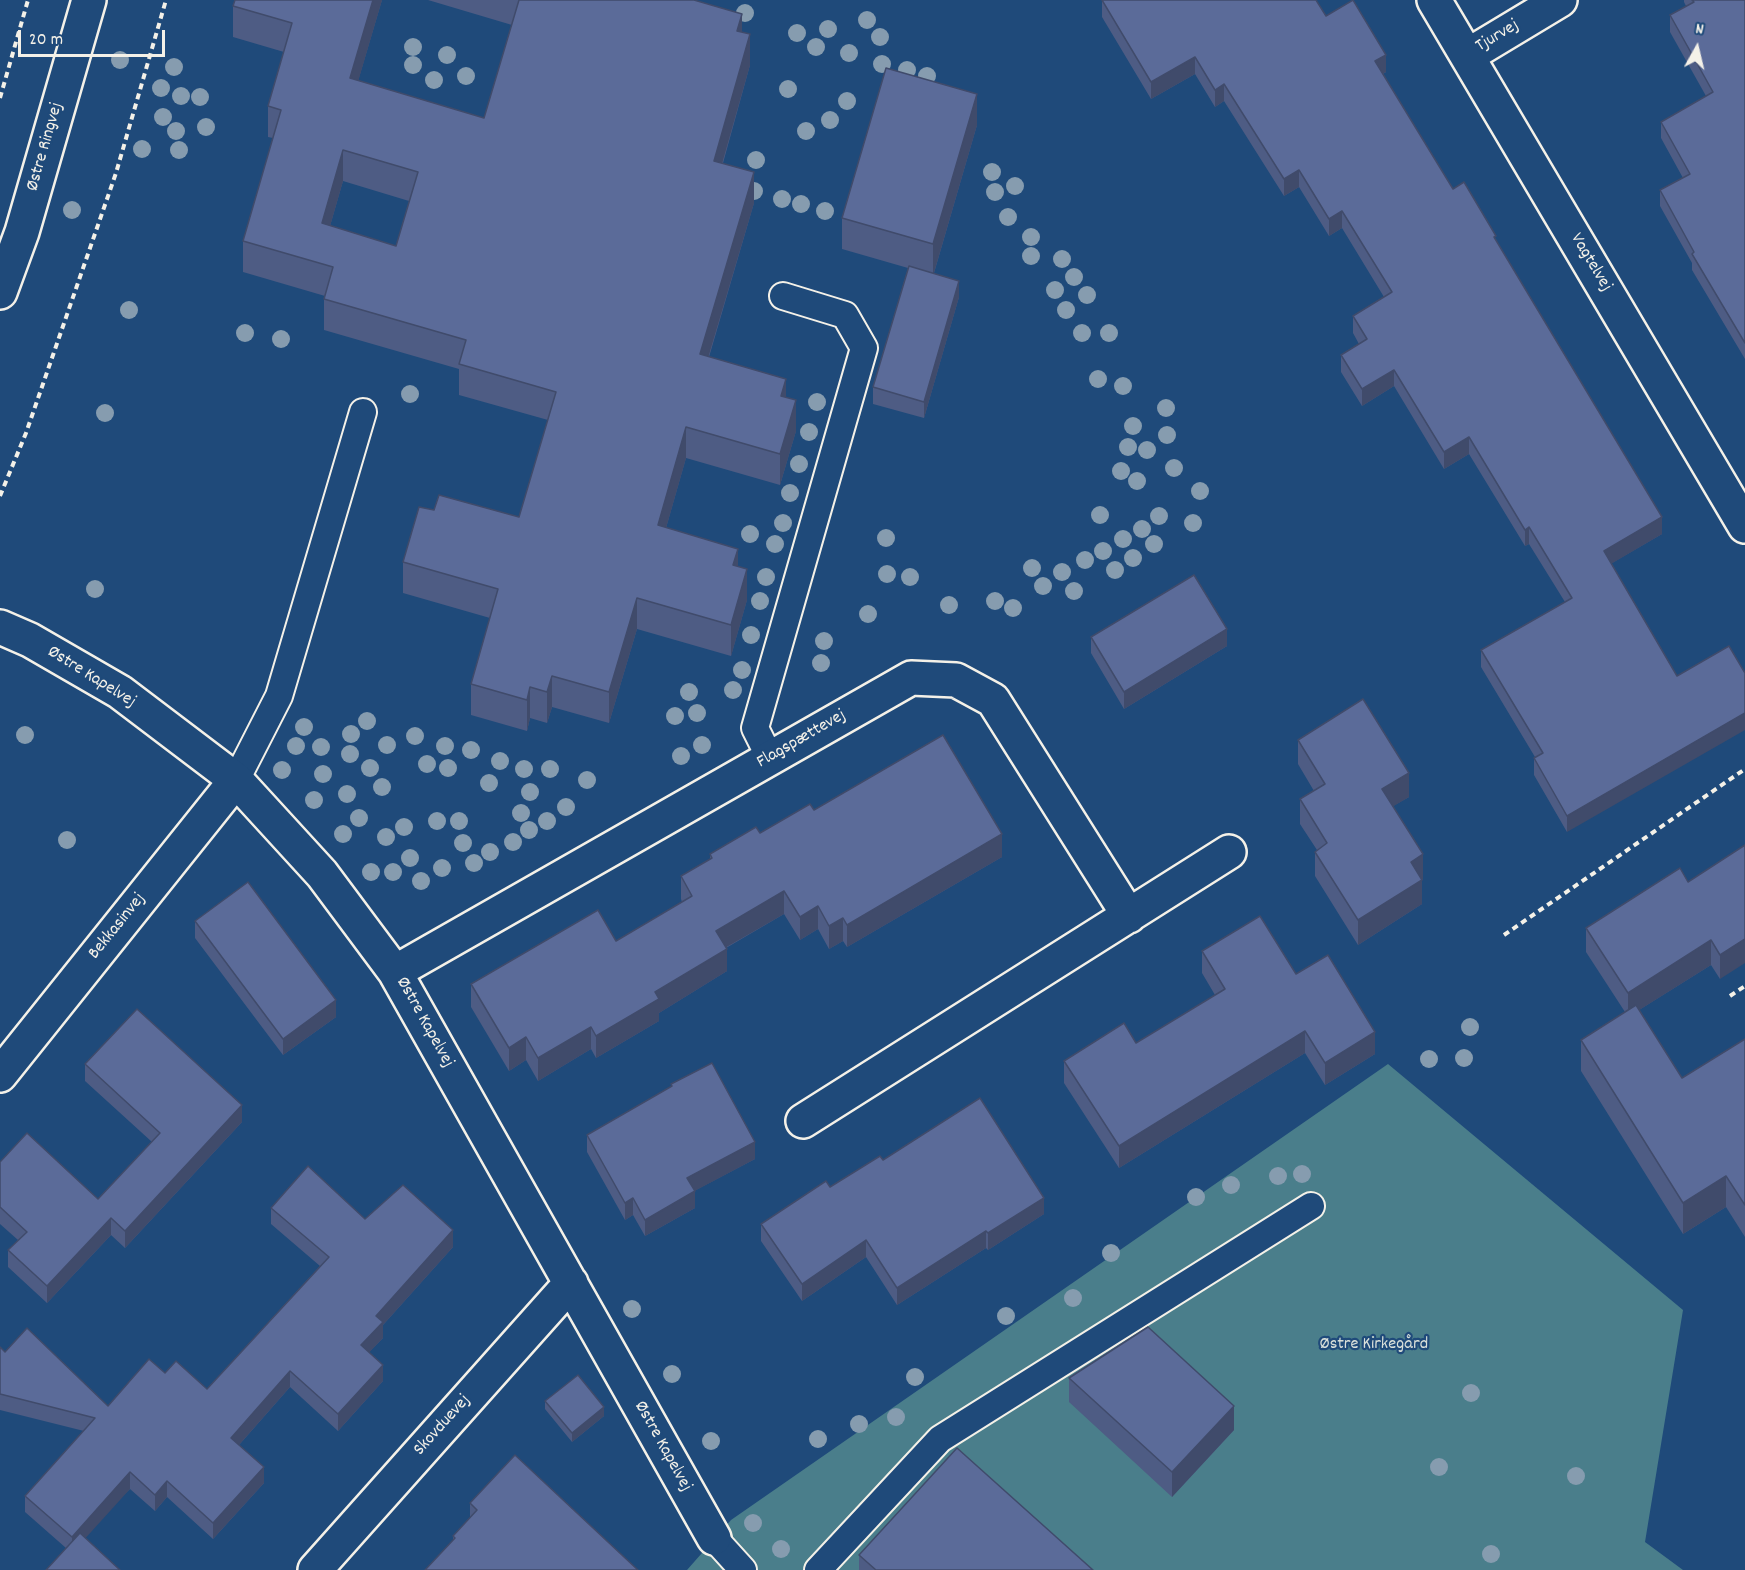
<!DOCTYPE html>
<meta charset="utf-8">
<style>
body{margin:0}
#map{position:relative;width:1745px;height:1570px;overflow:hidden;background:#1f4a7a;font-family:Dekko,sans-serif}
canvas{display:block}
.north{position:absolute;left:1667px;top:18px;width:60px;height:60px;-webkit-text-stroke:4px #1f4a7a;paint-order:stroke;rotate:8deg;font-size:16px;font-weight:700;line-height:24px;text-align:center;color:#f4f1e8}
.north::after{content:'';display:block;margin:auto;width:21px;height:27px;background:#f4f1e8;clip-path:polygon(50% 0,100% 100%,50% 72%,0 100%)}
.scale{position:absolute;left:18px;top:30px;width:147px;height:27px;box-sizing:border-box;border:3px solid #f4f1e8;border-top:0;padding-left:8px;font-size:18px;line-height:21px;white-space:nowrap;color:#f4f1e8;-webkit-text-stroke:4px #1f4a7a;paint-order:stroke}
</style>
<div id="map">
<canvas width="1745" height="1570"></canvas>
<div class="north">N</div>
<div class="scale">20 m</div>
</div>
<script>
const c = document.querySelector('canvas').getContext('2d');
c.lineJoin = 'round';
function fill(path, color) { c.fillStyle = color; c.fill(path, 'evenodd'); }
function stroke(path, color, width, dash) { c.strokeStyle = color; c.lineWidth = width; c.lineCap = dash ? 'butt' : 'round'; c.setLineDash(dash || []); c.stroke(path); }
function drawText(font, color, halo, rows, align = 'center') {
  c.font = font + ' Dekko,sans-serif'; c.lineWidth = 4.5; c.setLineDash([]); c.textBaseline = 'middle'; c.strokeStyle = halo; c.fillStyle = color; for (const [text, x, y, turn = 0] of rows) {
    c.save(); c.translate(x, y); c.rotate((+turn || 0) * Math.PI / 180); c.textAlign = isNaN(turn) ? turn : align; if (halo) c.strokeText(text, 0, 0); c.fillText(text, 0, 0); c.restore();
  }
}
fill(new Path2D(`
 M1388,1064L1683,1310L1645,1542L1683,1570H687L731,1520Z`), '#4a7e8b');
const service = new Path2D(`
 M770,758L755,728L864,348L845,315L783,296
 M236,780L279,696L363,412
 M714,1538L743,1570
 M818,1570L940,1439L1311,1206`);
const minor = new Path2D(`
 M1434,0L1745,526
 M1467,56L1560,0
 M0,627L30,640L120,692L236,780L322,874L395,972L714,1538
 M395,972L911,678L956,680L993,700L1129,916
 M0,1075L236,780
 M803,1121L1229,852
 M315,1570L571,1283`);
const tertiary = new Path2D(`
 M0,292L22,232L89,0`);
stroke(service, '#f4f1e8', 30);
stroke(minor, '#f4f1e8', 38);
stroke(tertiary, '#f4f1e8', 38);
stroke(new Path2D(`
 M0,98L28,0
 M0,496L26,433L116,173L166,0
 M1504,935L1745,769
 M1730,996L1745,986`), '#f4f1e8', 4, [6, 4.5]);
stroke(service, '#1f4a7a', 26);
stroke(minor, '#1f4a7a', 33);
stroke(tertiary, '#1f4a7a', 33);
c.fillStyle = '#869caf';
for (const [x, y] of [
 [745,13],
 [867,20],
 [828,29],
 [797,33],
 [880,37],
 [413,47],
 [816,47],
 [849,53],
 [447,55],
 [120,60],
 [882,64],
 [413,65],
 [174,67],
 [907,70],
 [466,76],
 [927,76],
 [434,80],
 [161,88],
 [788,89],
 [181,96],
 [200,97],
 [847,101],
 [163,117],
 [830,120],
 [206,127],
 [176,131],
 [806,131],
 [142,149],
 [179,150],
 [756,160],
 [992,172],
 [1015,186],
 [754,191],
 [995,192],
 [782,199],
 [801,204],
 [72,210],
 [825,211],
 [1008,217],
 [1031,237],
 [1031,256],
 [1062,259],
 [1074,277],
 [1055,290],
 [1087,295],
 [129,310],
 [1066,310],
 [245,333],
 [1082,333],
 [1109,333],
 [281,339],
 [1098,379],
 [1123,386],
 [410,394],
 [817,402],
 [1166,408],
 [105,413],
 [1133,426],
 [809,432],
 [1167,435],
 [1128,447],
 [1147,450],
 [799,464],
 [1174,468],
 [1121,471],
 [1137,481],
 [1200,491],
 [790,493],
 [1100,515],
 [1159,516],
 [783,523],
 [1193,523],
 [1142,529],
 [750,534],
 [886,538],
 [1123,539],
 [775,544],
 [1154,544],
 [1103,551],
 [1133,558],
 [1085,560],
 [1032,568],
 [1115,570],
 [1062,572],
 [887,574],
 [766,577],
 [910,577],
 [1043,586],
 [95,589],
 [1074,591],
 [760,601],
 [995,601],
 [949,605],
 [1013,608],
 [868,614],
 [751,635],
 [824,641],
 [821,663],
 [742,670],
 [733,690],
 [689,692],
 [697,713],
 [675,716],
 [367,721],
 [304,727],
 [351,734],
 [25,735],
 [415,736],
 [387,745],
 [702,745],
 [296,746],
 [445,746],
 [321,747],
 [471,750],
 [350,754],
 [681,756],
 [500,761],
 [427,764],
 [370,768],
 [448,768],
 [524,769],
 [550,769],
 [282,770],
 [323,774],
 [587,780],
 [489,783],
 [382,787],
 [530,792],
 [347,794],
 [314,800],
 [566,807],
 [521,813],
 [359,818],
 [437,821],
 [459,821],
 [547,821],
 [404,827],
 [529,830],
 [343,834],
 [386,837],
 [67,840],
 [513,842],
 [463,843],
 [490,852],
 [410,858],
 [474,863],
 [442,868],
 [371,872],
 [393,872],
 [421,881],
 [1470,1027],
 [1464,1058],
 [1429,1059],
 [1302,1174],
 [1278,1176],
 [1231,1185],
 [1196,1197],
 [1111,1253],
 [1073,1298],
 [632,1309],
 [1006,1316],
 [672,1374],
 [915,1377],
 [1471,1393],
 [896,1417],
 [859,1424],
 [818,1439],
 [711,1441],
 [1439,1467],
 [1576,1476],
 [753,1523],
 [781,1549],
 [1491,1554]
]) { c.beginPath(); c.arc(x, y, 9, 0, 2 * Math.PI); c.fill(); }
fill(new Path2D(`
 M235,0H382L358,81L484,118L512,25L428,0H694L742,32L750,65L723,163L754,203L709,357L786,397L796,431L780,485L686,458L666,528L738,566L747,600L731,656L637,629L609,723L552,707L547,723L530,718L527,731L471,715V684L490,618L403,593V562L434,510L519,517L548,420L459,395V369L324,330V299L325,296L243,272V241L273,138L268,137V106L284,52L233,37V6ZM343,181L409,201L396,246L330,226Z
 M1102,0L1326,16L1386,72L1383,74L1453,189L1496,240L1662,534L1612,563L1567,832L1534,775V758L1535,757L1481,667V650L1565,602L1529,544L1525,546L1469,454L1444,469L1394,386L1362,406L1341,372V355L1359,344L1353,333V316L1384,297L1342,228L1329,236L1299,187L1284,196L1224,101L1215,107L1195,74L1151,99L1102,17Z
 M1684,0H1745V359L1692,270V263L1660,206V190L1683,178L1661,138V122L1706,96L1670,32V15L1686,6L1684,2Z
 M977,125L934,273L959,297L924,418L873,404V387L908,268L842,249V218Z
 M1091,637L1227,646L1124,709L1091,653Z
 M1298,740L1409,797L1393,806L1423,879L1422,880V904L1358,945L1315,876V852L1317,850L1300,824V799L1314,791L1298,764Z
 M814,810L1002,857L847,947L843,941L829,949L818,929L800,940L784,914L726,948L727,971L659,1013V1021L596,1058L591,1049L538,1081L526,1060L509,1071L471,1007V984L616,941L682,902L681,899V876L710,859V854Z
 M1745,845L1720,979L1711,965L1639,1010L1682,1078L1745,1039V1237L1726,1207L1683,1234L1581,1071V1040L1625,1012L1586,952V928L1688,882Z
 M195,921L336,1017L283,1055L195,938Z
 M1202,951L1296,974L1375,1054L1325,1085L1305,1053L1119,1168L1064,1083V1061L1136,1043L1215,995L1202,973Z
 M85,1064L242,1122L125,1248L111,1235L47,1303L8,1267V1250L18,1240L0,1224V1162L98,1199L152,1142L85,1081Z
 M671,1084L755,1159L694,1191L695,1208L645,1236L633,1215L625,1220L587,1152V1135L671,1087Z
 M883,1160L1044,1214L988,1250L986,1248L897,1305L866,1257L802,1301L761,1241V1224L830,1187Z
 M271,1208L365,1219L453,1247L383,1325V1338L369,1352L383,1381L338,1431L290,1387L239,1445L264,1483L213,1539L167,1497L155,1511L130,1489L66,1548L25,1512V1496L84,1431L0,1410V1347L5,1352L108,1406L165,1373L207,1389L320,1266L271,1224Z
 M1069,1378L1234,1430L1172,1497L1069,1402Z
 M545,1401L604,1416L572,1442L545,1409Z
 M470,1503L638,1570L453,1540V1536L470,1518Z
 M859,1555L1093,1570H859Z`), '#4e5c84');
fill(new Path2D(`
 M373,0H382L350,109V78Z
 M742,14V45L737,31Z
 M750,34V65L714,192V161Z
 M1386,55V72L1375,78V61Z
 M1195,57V74L1151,99V82Z
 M1224,84V101L1215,107V90Z
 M977,94V125L933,276V244Z
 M343,150V181L322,254V223Z
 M1299,170V187L1284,196V179Z
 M754,172V203L700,385V354Z
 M1342,211V228L1329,236V219Z
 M959,281V297L924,418V402Z
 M1394,370V386L1362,406V389Z
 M786,379V410L781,396Z
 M796,400V431L780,485V454Z
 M686,427V458L658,556V525Z
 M1469,437V454L1444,469V452Z
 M1662,517V534L1604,568V551Z
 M1529,527V544L1525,546V530Z
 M738,549V580L733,565Z
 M747,569V600L731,656V625Z
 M637,598V629L609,723V692Z
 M1227,629V646L1124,709V692Z
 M552,676V707L547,723V692Z
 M530,687V718L527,731V700Z
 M1745,713V730L1567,832V816Z
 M1409,773V797L1382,813V789Z
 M1002,834V857L847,947V925Z
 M1423,854V879L1411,886V862Z
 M1422,880V904L1358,945V920Z
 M784,891V914L716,953V931Z
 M818,906V929L800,940V917Z
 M843,918V941L829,949V926Z
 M1745,939V963L1720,979V955Z
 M1711,940V965L1628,1017V993Z
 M727,949V971L659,1013V1021L596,1058V1036L655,992Z
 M336,1000V1017L283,1055V1039Z
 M591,1027V1049L538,1081V1058Z
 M1305,1031V1053L1119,1168V1146Z
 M1375,1032V1054L1325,1085V1063Z
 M526,1037V1060L509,1071V1048Z
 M242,1105V1122L125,1248V1231Z
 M755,1142V1159L687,1195V1178Z
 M1726,1176V1207L1683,1234V1203Z
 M695,1191V1208L645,1236V1220Z
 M633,1198V1215L625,1220V1203Z
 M1044,1198V1214L988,1250V1233Z
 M111,1218V1235L47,1303V1286Z
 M453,1230V1247L383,1325V1338L361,1361V1345L376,1316Z
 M986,1231V1248L897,1305V1288Z
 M866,1240V1257L802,1301V1284Z
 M383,1365V1381L338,1431V1414Z
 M290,1371V1387L231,1454V1438Z
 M1234,1406V1430L1172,1497V1472Z
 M604,1407V1416L572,1442V1433Z
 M264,1467V1483L213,1539V1523Z
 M130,1472V1489L72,1553V1537Z
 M167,1481V1497L155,1511V1495Z`), '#404b6b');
const building = new Path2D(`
 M235,0H373L350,78L484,118L519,0H694L742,14L737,31L750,34L714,161L754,172L700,354L786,379L781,396L796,400L780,454L686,427L658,525L738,549L733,565L747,569L731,625L637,598L609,692L552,676L547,692L530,687L527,700L471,684L498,589L403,562L419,507L434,510L439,495L519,517L556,392L459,364L466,340L324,299L333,267L243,241L281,110L268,106L292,23L233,6ZM343,150L418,172L396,246L322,223Z
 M1102,0H1316L1326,16L1353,0L1386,55L1375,61L1453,189L1464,182L1496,236L1494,237L1662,517L1604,551L1677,676L1729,646L1745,673V713L1567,816L1534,758L1543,753L1481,650L1572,598L1529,527L1525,530L1469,437L1444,452L1394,370L1362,389L1341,355L1367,339L1353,316L1392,292L1342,211L1329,219L1299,170L1284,179L1224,84L1215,90L1195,57L1151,82Z
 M1692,0H1745V343L1692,254L1694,252L1660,190L1690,174L1661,122L1713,92L1670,15L1694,2Z
 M886,68L977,94L933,244L842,218Z
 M909,266L959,281L924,402L873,387Z
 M1194,575L1227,629L1124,692L1091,637Z
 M1363,699L1409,773L1382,789L1423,854L1411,862L1422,880L1358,920L1315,852L1327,843L1300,799L1325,784L1298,740Z
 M943,735L1002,834L847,925L843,918L829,926L818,906L800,917L784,891L716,931L727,949L655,992L659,999L596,1036L591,1027L538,1058L526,1037L509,1048L471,984L598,910L616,941L692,896L681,876L712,858L710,854L756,827L760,833L810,804L814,810Z
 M1745,845V939L1720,955L1711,940L1628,993L1586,928L1680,868L1688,882Z
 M248,882L336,1000L283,1039L195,921Z
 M1260,916L1296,974L1328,955L1375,1032L1325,1063L1305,1031L1119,1146L1064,1061L1124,1023L1136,1043L1225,989L1202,951Z
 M1636,1005L1682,1078L1745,1039V1205L1726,1176L1683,1203L1581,1040Z
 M137,1009L242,1105L125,1231L111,1218L47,1286L8,1250L27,1232L0,1207V1162L27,1133L98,1199L160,1133L85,1064Z
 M712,1063L755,1142L687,1178L695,1191L645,1220L633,1198L625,1203L587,1135L672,1086L671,1084Z
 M980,1098L1044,1198L988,1233L986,1231L897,1288L866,1240L802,1284L761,1224L826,1181L830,1187L880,1156L883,1160Z
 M308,1166L365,1219L403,1185L453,1230L376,1316L383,1322L361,1345L383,1365L338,1414L290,1371L231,1438L264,1467L213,1523L167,1481L155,1495L130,1472L72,1537L25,1496L95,1418L0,1394V1347L5,1352L27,1328L108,1406L149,1359L165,1373L176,1361L207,1389L329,1257L271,1208Z
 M1148,1327L1234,1406L1172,1472L1069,1378Z
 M578,1375L604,1407L572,1433L545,1401Z
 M957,1448L1093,1570H876L859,1555Z
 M515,1455L638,1570H425L455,1538L453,1536L477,1510L470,1503Z
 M80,1533L120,1570H46Z`);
fill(building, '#5b6b99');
stroke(building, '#404b6b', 1.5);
drawText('18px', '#f4f1e8', '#1f4a7a', [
 ["Tjurvej",1498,37,-31],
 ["Østre Ringvej",46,147,-74],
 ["Vagtelvej",1590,263,59],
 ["Østre Kapelvej",91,678,32],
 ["Flagspættevej",802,740,-30],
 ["Bekkasinvej",118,927,-51],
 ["Østre Kapelvej",424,1023,61],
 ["Skovduevej",443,1426,-48],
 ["Østre Kapelvej",662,1447,61]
]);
drawText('18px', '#dae0da', '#1f4a7a', [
 ["Østre Kirkegård",1374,1346]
]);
</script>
